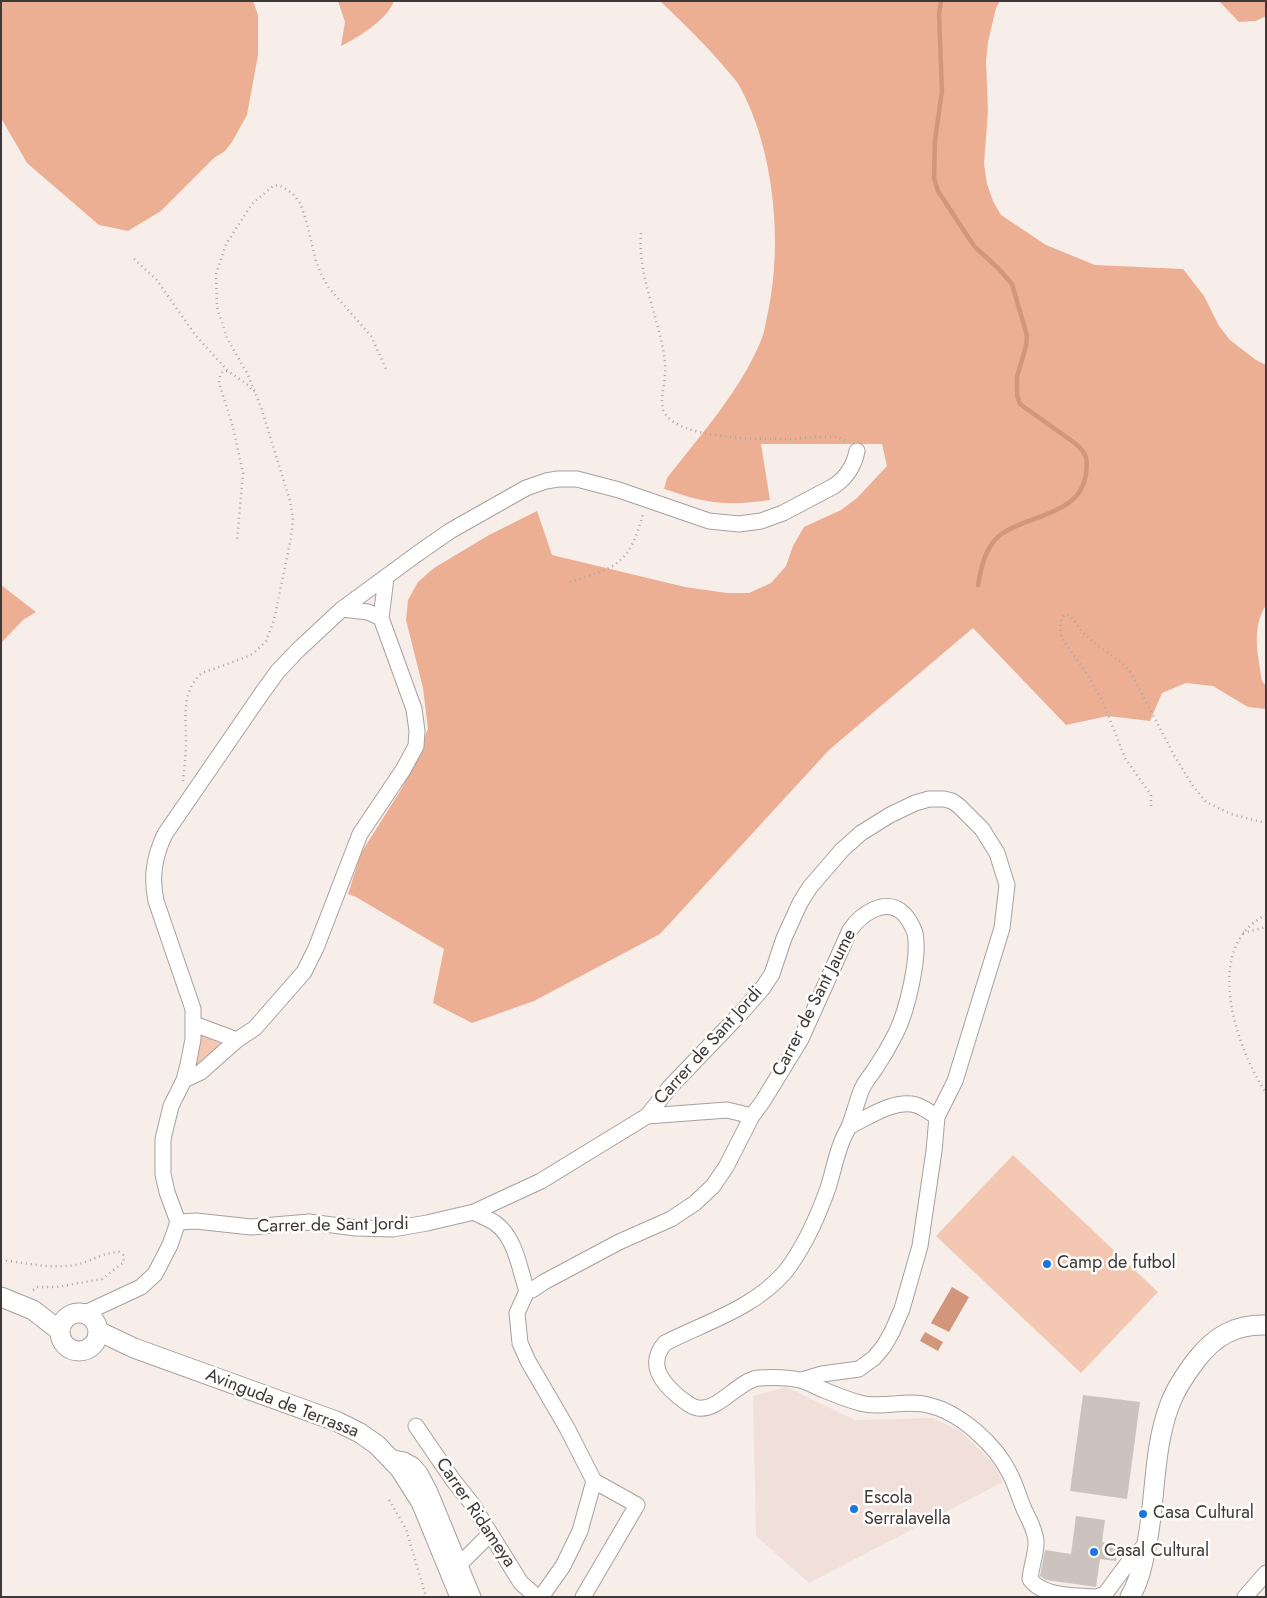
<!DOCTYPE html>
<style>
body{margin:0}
#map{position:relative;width:1267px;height:1598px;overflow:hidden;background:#f7eeea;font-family:Jost,sans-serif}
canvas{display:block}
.frame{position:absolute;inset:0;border:2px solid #3d3938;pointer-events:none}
</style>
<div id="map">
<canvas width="1267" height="1598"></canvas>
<div class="frame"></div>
</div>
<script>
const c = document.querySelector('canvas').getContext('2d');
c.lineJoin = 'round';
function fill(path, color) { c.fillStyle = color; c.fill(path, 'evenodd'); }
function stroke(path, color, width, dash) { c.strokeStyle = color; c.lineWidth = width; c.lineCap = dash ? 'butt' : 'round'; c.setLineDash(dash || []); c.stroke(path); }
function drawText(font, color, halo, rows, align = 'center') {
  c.font = font + ' Jost,sans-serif'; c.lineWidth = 5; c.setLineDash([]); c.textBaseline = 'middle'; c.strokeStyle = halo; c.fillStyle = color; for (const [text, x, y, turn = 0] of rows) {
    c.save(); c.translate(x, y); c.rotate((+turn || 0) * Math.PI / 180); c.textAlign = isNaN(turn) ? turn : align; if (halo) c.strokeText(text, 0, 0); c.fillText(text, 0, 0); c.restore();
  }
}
fill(new Path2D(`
 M786,1387L855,1420L933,1418L960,1431L993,1463L1003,1482L809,1583L756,1536L753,1396Z`), '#f1e0d9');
fill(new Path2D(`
 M200,1035L206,1036L220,1043V1047L198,1066L195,1065Z
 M1013,1155L1158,1292L1081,1373L936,1236Z`), '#f4c7b2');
fill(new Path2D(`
 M1,1H253L258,15V55L247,115L232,142L225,151L214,158L161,211L128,231L99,225L27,163L1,118Z
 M338,1H394C387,20 359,37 341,46L345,22Z
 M660,1H1000L996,8L988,42L986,61L988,111L984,164L987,184L993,201L1001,215L1046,245L1095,265L1183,269L1204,296L1219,326L1230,340L1256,360L1266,365V605C1251,629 1258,654 1262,681L1266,686V709L1248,707L1213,686L1186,683L1162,693L1150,721L1108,716L1066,725L973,628L829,750L660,934L534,1001L472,1023L433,1003L444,949L356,897L348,894L361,853L402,788L428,729L423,688L406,620L408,600L418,582L434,568L489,535L537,511L552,555L685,587L727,593H749L771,583L786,566L793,546L804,527L841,510L857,498L887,466L882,444H761L770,500C749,503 728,505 707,501C692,499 678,493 664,489L667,478C700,436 743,387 762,338C765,330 766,320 768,312C783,243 774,149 740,87C737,81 731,75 726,69C706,45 683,23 660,1Z
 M1219,1H1266V16L1256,21L1239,22Z
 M1,585L36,612L23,620L1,643Z`), '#ecaf93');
fill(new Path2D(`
 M952,1287L969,1297L949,1332L931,1323Z
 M925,1332L943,1342L938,1351L920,1341Z`), '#d1967b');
stroke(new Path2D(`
 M941,1L939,14L942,91L935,140L934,178L938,191L968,237L975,247L998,268L1012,284L1027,336L1026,346L1017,377V395L1020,404L1076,444C1087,454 1088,459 1086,474C1080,517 1026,514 999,536C985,548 981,568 978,585`), '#d1967b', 4.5);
fill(new Path2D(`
 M1083,1395L1140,1402L1127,1499L1070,1491Z
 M1076,1516L1105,1520L1102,1542L1118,1544L1116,1561L1100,1559L1096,1587L1046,1580L1040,1576L1045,1550L1071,1554Z`), '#ccc3bf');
const minor = new Path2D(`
 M342,609L368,612L381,618
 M194,1024L237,1040
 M184,1080L201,1072L237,1040L255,1028L304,972L316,948L360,834L403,770L416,746L417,731L414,709L381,618L386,578
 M647,1116L727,1110L752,1116
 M850,1126C869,1117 894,1099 916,1105C923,1107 931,1113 937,1117
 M474,1212C481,1216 489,1219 495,1223C516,1238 519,1268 527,1291L517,1313L520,1343L528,1361L567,1428L594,1481
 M178,1222L196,1221L251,1227L309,1222L356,1228L393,1229L427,1223L474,1212L541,1181L647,1116L670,1087L742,1012L762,989L772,974L784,938L800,903L810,887L842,850L861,833L890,815L915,803L929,799H944L952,801L959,806L982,829L997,853L1007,885L1002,928L955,1081L937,1117L934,1151L920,1246L902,1309L892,1332L884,1346L874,1358L859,1369L822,1374L802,1380
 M527,1291L532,1290L544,1282L619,1242L671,1219L695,1203L713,1186L726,1167L752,1116L763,1101L801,1039L850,930C861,914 886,896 904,914C908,918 913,927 915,933C920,957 907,1011 896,1033C890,1045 883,1057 875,1069C870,1076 864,1083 861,1091C857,1102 854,1113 850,1124C848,1130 844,1135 842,1141C836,1156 833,1172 828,1188C818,1216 804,1248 785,1272C753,1309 706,1322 665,1343C647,1364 661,1382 679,1397C685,1401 690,1407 698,1408C719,1411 738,1381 758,1378C772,1377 786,1377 800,1380C808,1382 816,1387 824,1390C836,1395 848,1400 860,1403C882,1409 906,1399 928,1405C960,1412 996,1445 1010,1474C1016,1485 1019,1498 1024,1509C1029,1520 1035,1529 1036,1541C1037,1551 1031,1567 1030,1579C1042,1597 1075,1595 1095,1597
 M83,1314L141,1287L155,1274L170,1245L178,1222L167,1192L163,1174V1139L171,1106L184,1080L188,1065L193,1039V1009L156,901C151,877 154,857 165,834L262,693L278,671L298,650L342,609L417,554L450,531L526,488L546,481L558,479H577L619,490L709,521L739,524L761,521L783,513L834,486C846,478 854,466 857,451
 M416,1426L453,1480L472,1504L521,1583L537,1597
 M389,1457L404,1460L413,1465L420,1473L430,1492L473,1597
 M454,1570L490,1534
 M541,1597L563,1566L580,1531L594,1481
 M583,1597L637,1505L594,1481
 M1096,1597L1105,1594L1128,1563L1146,1544
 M1245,1597L1266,1573`);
const tertiary = new Path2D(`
 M1,1297L33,1310L60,1331
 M60 1332a19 19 0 1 1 38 0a19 19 0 1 1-38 0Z
 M98,1331L134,1348L336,1421L360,1433L377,1445L400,1469L421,1502L460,1597
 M1130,1597C1140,1580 1143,1562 1147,1543C1156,1497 1153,1448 1170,1404C1176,1388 1187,1372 1197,1359C1215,1336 1236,1324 1266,1325`);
stroke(minor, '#a8a09c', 17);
stroke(tertiary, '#a8a09c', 21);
stroke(new Path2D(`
 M641,233C638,271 654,307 662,344C664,354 666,364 665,374C665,385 659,401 664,412C679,440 761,439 790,439C804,438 817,436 831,437H838L847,442
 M134,259L156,279L196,336L228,371L248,385L254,392
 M227,371H223L220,376L219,383L233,427L243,473L237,541
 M570,582C617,567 629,565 643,514
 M183,781C184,769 186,756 186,742C186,718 181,691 202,673L249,656L256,651L266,641L274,620L291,538L293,518L290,501L261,407L248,375L227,338L217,307L216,274L226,244L252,204L273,186L278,185L284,188L293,194L300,203L306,220L316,261L321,274L329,288L371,336L386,369
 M1151,806V795L1125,758L1103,702L1084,669L1062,639L1060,627L1062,618L1066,614C1074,618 1076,625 1082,631C1096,648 1118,656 1131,673L1175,757L1193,786L1206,802L1231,814L1266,823
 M1266,915C1201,947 1236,1047 1266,1093
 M1243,933L1266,927
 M1,1260C26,1263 50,1269 75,1265C90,1262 104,1252 119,1252L123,1255L124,1262L102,1279L57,1287H38L30,1292
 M389,1500L406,1529L426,1597`), '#ada6a4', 2.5, [1, 4]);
stroke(minor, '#fff', 15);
stroke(tertiary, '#fff', 19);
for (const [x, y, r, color] of [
 [1047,1264,5,"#1a75de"],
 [854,1509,5,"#1a75de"],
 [1143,1514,5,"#1a75de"],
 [1094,1552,5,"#1a75de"]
]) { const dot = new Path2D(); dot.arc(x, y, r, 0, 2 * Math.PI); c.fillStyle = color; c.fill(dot); stroke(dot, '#fffdfc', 2); }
drawText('18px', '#3d3938', '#fffdfc', [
 ["Carrer de Sant Jaume",815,1003,-63],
 ["Carrer de Sant Jordi",709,1046,-48],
 ["Carrer de Sant Jordi",333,1226,-1],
 ["Avinguda de Terrassa",282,1404,21],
 ["Carrer Ridameya",475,1513,56]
]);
drawText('18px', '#3d3938', '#fffdfc', [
 ["Camp de futbol",1057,1264],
 ["Escola",864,1499],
 ["Serralavella",864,1520],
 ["Casa Cultural",1153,1514],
 ["Casal Cultural",1104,1552]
], 'left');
</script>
